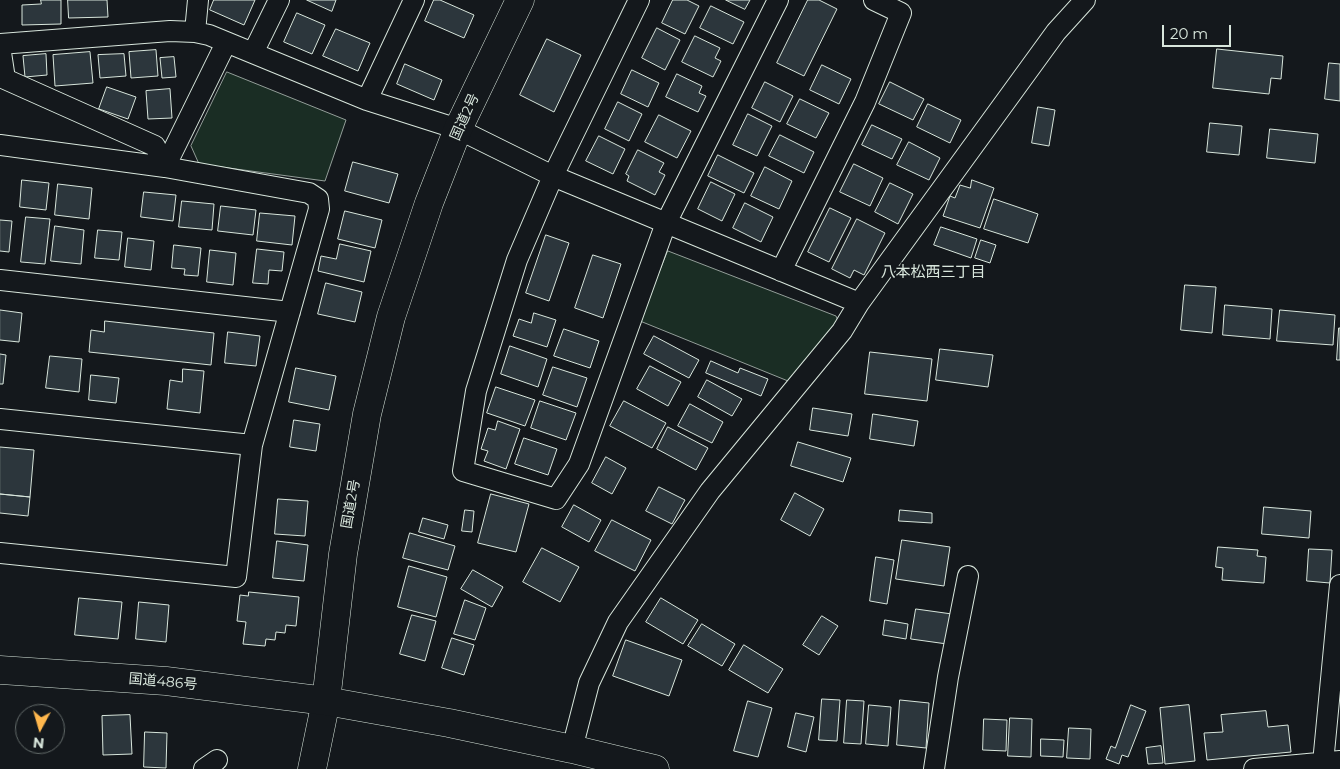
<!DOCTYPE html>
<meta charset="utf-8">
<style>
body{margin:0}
#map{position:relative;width:1340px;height:769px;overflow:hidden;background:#14181c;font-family:Montserrat,sans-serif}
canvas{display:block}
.north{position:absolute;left:15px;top:704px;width:50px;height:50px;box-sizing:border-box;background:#14181c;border:1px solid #626a69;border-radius:50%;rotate:186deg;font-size:14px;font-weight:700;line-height:20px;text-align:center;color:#d8e6dc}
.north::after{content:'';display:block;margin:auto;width:18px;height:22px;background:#ffb74d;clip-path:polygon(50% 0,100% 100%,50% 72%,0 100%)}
.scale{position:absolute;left:1162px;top:25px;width:69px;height:22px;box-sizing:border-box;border:2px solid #d8e6dc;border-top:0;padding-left:6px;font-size:15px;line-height:18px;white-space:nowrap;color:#d8e6dc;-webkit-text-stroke:4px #14181c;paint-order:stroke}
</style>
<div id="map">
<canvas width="1340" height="769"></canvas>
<div class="north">N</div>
<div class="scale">20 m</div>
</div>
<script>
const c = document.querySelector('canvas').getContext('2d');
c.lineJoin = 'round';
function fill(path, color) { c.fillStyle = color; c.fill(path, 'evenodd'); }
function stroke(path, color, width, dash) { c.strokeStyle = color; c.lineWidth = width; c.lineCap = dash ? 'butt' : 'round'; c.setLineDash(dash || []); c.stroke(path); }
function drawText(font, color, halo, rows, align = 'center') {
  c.font = font + ' Montserrat,"Noto Sans JP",sans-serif'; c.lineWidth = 4; c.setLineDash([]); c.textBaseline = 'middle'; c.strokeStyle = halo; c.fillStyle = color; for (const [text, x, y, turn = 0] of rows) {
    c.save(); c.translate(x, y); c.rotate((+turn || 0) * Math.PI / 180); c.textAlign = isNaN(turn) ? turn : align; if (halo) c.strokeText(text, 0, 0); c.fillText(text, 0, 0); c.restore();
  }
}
const green = new Path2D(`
 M227,72L346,120L325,181L199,164L191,146Z
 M668,251L836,316L839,323L793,383L640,321Z`);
fill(green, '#1a2d24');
stroke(green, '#939e99', 1);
const building = new Path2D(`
 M41,0H61V24L22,25V5L41,4Z
 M68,0H107L108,17L69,18Z
 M214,0H255L244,25L210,10Z
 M307,0H336L332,11Z
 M434,0H440L474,15L464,38L425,21Z
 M673,0H687L699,6L685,34L662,23Z
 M726,0H750L745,9Z
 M808,0H819L837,9L804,76L777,63Z
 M711,6L744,22L733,44L700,28Z
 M297,13L325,25L312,54L284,42Z
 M657,28L680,40L665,70L642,58Z
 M336,29L370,43L358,71L323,56Z
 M695,36L720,48L715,58L721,61L713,77L682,62Z
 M547,39L581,55L554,112L520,95Z
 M1217,49L1283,56L1281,79L1271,78L1269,94L1213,88Z
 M156,50L158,76L131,78L129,52Z
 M90,52L93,83L55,86L53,55Z
 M46,54L47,75L25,77L23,56Z
 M124,54L126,76L100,78L98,55Z
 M174,57L176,77L162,78L160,58Z
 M1329,63L1340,64V101L1325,99Z
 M405,64L442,80L434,100L397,84Z
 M822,65L851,79L839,104L810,90Z
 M632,70L659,83L648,107L621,94Z
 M677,74L702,86L699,93L706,96L698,112L666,97Z
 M765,82L793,96L780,122L752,108Z
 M890,82L924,99L913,120L879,104Z
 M107,87L136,97L128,119L99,109Z
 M170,89L172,118L148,119L146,91Z
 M800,99L829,113L816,138L787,124Z
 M618,102L642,114L629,141L605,129Z
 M928,104L961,120L950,143L917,127Z
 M1038,107L1055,110L1049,146L1032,143Z
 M748,114L772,126L757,156L733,145Z
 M659,115L691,131L677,158L645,142Z
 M1210,123L1242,126L1239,155L1207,152Z
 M872,125L902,139L892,159L862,145Z
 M1270,129L1318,134L1315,163L1267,158Z
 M780,135L814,152L804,173L769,156Z
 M599,136L625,149L613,174L586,161Z
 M909,142L940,158L929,180L897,165Z
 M638,150L664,163L659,172L665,175L655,195L627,181L629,176L626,174Z
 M718,155L754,173L744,193L708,176Z
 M353,162L398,174L389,203L345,191Z
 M854,164L883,178L870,206L840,192Z
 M765,167L792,181L779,209L751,196Z
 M22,180L49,183L46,210L20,207Z
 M972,180L994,188L980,228L943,216L950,196L955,198L960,185L970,188Z
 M711,182L735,194L722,221L698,209Z
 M890,183L913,194L898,224L875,212Z
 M58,184L92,188L89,219L55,215Z
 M144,192L176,195L173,221L141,217Z
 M994,199L1038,214L1028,243L984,229Z
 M182,201L214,204L212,230L179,227Z
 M745,203L773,217L761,242L733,228Z
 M221,206L256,210L253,235L218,231Z
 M830,208L851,218L829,262L808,252Z
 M345,211L382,220L375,248L338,239Z
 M260,213L295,216L292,245L257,241Z
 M26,217L50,219L45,264L21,262Z
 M857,219L885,233L864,275L854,270L850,278L832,269Z
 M0,220L12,221L9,252L0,251Z
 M55,226L84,230L81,264L51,261Z
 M941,227L977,239L971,258L934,245Z
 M98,230L122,232L119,260L95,258Z
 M546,235L569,243L549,301L526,293Z
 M128,238L154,241L151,270L125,267Z
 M981,240L996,245L990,263L975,258Z
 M340,244L371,251L364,282L318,271L321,256L336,259Z
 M174,245L201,248L198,276L184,275L185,269L172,268Z
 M257,249L284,252L282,271L269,270L268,284L253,283Z
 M210,250L236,253L233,285L207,282Z
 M593,255L621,264L603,318L575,308Z
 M326,283L362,292L355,322L318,314Z
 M1185,285L1216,287L1212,333L1181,330Z
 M1225,305L1272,309L1270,339L1223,335Z
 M0,310L22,313L19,342L0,340Z
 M1280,310L1335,315L1333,345L1277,341Z
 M534,313L556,320L547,347L513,336L519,319L531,323Z
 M105,321L214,333L211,365L89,352L91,330L104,332Z
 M1339,328H1340V360H1337Z
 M564,329L599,341L590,368L554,356Z
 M228,332L260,336L256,366L225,363Z
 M654,336L699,360L689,378L644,354Z
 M510,346L547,359L538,387L501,374Z
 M940,349L993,355L988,387L936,380Z
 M870,352L932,359L927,401L865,394Z
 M0,354L6,355L3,384H0Z
 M50,356L82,359L79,392L46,388Z
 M711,361L738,373L740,368L768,379L761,396L706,373Z
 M650,366L681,382L668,406L637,389Z
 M553,367L587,378L577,407L543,395Z
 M296,368L336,376L329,410L289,402Z
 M183,369L204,371L200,413L167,409L170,380L182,382Z
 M91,375L119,378L116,403L89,400Z
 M707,380L742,399L732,416L698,397Z
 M496,387L535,400L525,426L487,413Z
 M540,401L576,413L566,440L531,428Z
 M624,401L666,423L652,448L610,426Z
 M690,404L723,422L712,443L678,426Z
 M813,408L852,414L848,436L810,430Z
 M873,414L918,421L914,446L870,439Z
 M294,420L320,424L316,451L290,447Z
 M498,421L520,429L506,469L484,461L488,451L481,449L488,428L495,430Z
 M668,427L708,448L696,470L657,449Z
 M524,438L557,449L548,475L515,464Z
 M798,442L851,458L843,482L791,466Z
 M0,447L34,450L30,497L0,494Z
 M606,457L626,468L612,494L592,483Z
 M659,487L685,500L672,524L646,511Z
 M795,493L824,509L810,536L781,520Z
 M0,494L30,497L28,516L0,513Z
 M491,494L529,504L516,552L478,543Z
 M278,499L308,501L305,536L275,534Z
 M574,505L601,520L589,542L562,527Z
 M1264,507L1311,511L1309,538L1262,534Z
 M465,510L474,511L472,532L462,531Z
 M900,510L932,513V523L899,521Z
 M423,518L448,525L444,539L419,532Z
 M612,520L651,540L635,571L595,551Z
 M410,533L455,546L448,570L403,558Z
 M902,540L950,547L944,586L896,579Z
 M277,541L308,545L304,581L273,578Z
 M1218,547L1258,550L1257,556L1266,557L1264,583L1222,580L1223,568L1216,567Z
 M542,548L579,567L560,602L523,582Z
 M1309,549L1332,550L1330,583L1307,581Z
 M876,557L894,560L887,604L870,601Z
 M409,566L447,577L436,617L398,607Z
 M473,570L503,587L492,607L461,589Z
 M249,592L299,597L296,626L286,625L285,633L276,632L275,640L266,639L265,646L243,644L246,622L237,621L240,595L248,596Z
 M79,598L122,602L118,639L75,635Z
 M661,598L698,620L683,644L646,622Z
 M465,600L486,608L475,640L454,634Z
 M139,602L169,605L166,642L136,639Z
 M916,609L952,614L947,644L911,639Z
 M412,615L436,621L425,661L400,654Z
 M822,616L838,626L819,655L803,645Z
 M885,620L908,624L906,639L883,635Z
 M702,624L735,644L722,666L688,646Z
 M452,638L474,645L464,675L442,668Z
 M626,640L682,660L669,696L613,676Z
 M744,645L783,669L768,693L729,670Z
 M822,699L840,700L837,741L819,740Z
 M847,700L864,701L861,744L844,743Z
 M900,700L929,703L926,748L897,745Z
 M748,701L772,708L758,757L734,751Z
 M869,705L891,707L888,746L866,744Z
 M1131,705L1146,711L1128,757L1122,755L1119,764L1106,759L1111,746L1115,748Z
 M1189,705L1195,761L1165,764L1160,708Z
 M1266,711L1268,727L1288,725L1291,752L1207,760L1204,733L1223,732L1221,715Z
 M796,713L814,717L806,752L788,747Z
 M130,715L132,754L103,755L102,716Z
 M1010,718L1032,719L1031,757L1008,756Z
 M984,719L1007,720L1006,751L983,750Z
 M1069,728L1091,729L1090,759L1067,758Z
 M145,732L167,733L166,768L144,767Z
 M1041,739L1064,740L1063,757L1041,756Z
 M1161,746L1163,763L1148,764L1146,748Z`);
fill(building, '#2c363c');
stroke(building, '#d8e6dc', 1);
const street = new Path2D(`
 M639,0L553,176L517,260L476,391L463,471L556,499L579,464L666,223L778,0
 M195,32L198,0
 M0,44L170,31L195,32L209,35L367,100L458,129L553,176L859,303
 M0,46L5,79L155,146L165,167
 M253,53L279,0
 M367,100L414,0
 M0,145L165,167L309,193L318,199L319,209L252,445L236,577L0,553
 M165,167L226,43
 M781,271L865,102L901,13L874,0
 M0,280L290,312
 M0,419L252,445
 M572,749L589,683L618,622L710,491L842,331L859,303L1056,32L1085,0
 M1323,763L1340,585
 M204,769L217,760
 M934,769L948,677L968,576
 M1254,769L1340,761`);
const secondary = new Path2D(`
 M312,769L326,701`);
const highway = new Path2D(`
 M0,670L166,681L326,701L449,723L572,749L655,769
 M326,701L343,554L367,414L391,317L429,203L458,129L520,0`);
stroke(street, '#d8e6dc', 22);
stroke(secondary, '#d8e6dc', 29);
stroke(highway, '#d8e6dc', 29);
stroke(street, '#14181c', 20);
stroke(secondary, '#14181c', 28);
stroke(highway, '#14181c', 28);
drawText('14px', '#d8e6dc', '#14181c', [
 ["国道2号",465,117,-66],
 ["国道2号",351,504,-80],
 ["国道486号",163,682,5]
]);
drawText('15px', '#d8e6dc', '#14181c', [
 ["八本松西三丁目",933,273]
]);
</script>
